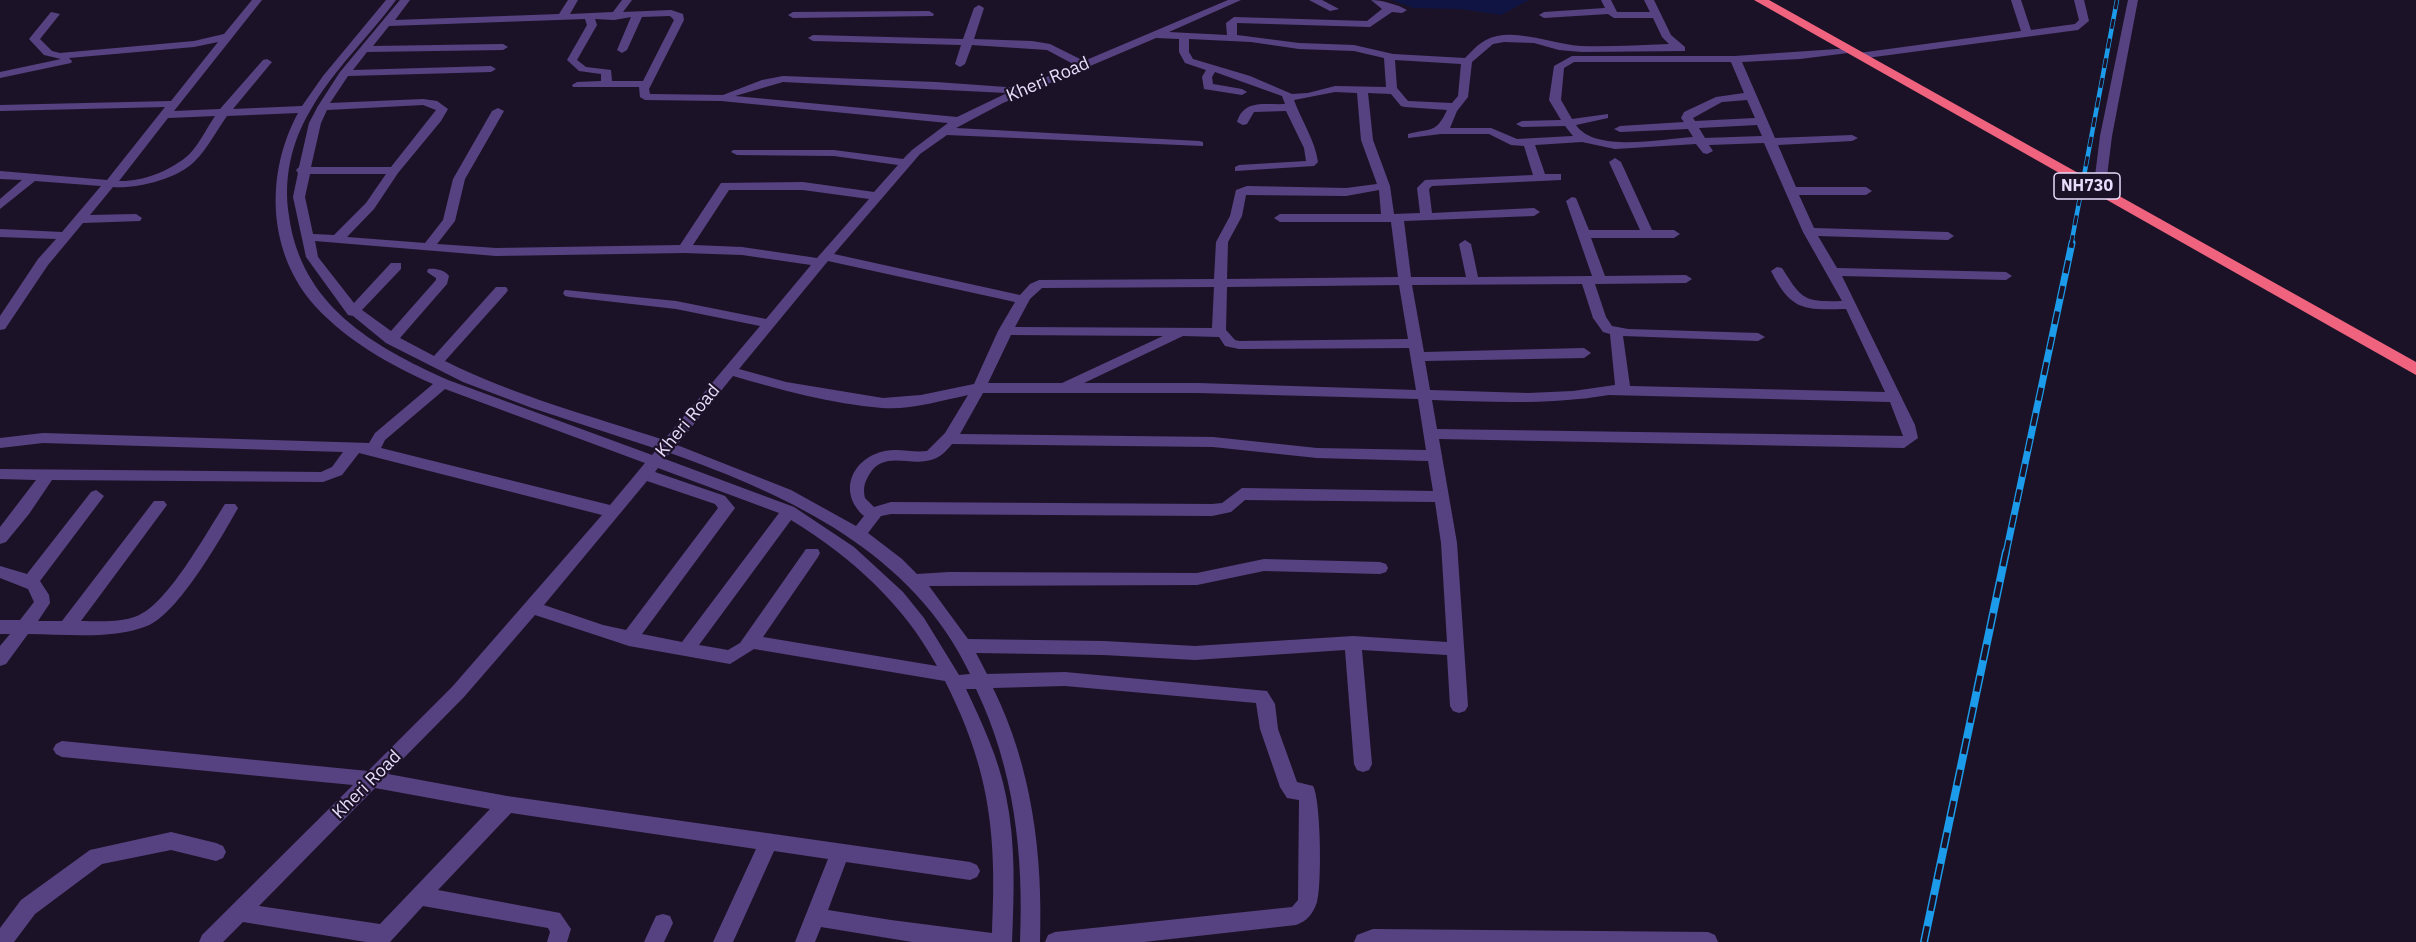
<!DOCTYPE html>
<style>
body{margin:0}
canvas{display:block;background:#1c1227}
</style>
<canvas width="2416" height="942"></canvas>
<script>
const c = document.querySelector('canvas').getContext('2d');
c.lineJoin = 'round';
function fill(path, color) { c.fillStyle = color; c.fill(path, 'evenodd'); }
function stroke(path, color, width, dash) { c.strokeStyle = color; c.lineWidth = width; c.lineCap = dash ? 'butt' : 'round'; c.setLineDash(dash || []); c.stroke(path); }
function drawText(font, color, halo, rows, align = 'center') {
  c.font = font + ' "IBM Plex Sans",sans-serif'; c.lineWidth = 4.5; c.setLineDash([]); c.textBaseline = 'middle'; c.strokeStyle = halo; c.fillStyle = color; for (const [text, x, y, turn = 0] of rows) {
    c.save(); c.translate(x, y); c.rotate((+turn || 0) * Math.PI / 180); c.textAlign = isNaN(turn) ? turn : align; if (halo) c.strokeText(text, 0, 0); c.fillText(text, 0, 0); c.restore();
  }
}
fill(new Path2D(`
 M1392,0H1529L1501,15L1460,9L1413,8Z`), '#101442');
fill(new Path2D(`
 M252,0H262L174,111L220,109L263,60L267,59L272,62L233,109L302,106L323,76L386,0H396C368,38 333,70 310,111C291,143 283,180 289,216C301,305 372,346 448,380L652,455L657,449L532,408L463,382L386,343L353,316L348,315L306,257L293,197L298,173L296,170L299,167L309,123L318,106L340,72L400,0H410L395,20L559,14L568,0H578L570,14L613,12L622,0H632L623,12L671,10L683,14L684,20L649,89L650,94L723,95L762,80L783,76L936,82L1020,88L1075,65L1047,50L972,45L965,64L960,67L955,64L961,45L813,41L808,38L813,35L963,39L974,8L979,5L984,8L974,39L1032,41L1050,44L1084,61L1228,0H1241L1169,32L1227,35L1226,23L1234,17L1367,21L1382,9L1371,0C1381,0 1399,5 1407,10L1402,13L1392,12L1370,27L1237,23V35L1299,43L1354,45L1393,54L1465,58C1471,52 1478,44 1486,40C1512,26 1553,45 1581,46C1610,47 1640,45 1669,44L1662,37L1653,18H1614L1608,14L1544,18L1539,15L1544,12L1605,8L1601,0H1611L1617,12H1650L1644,0H1654L1671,35L1685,47V51L1582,52L1559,50L1534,43L1504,42L1493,44L1472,62L1468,97L1457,111L1450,128H1491L1517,139L1573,136L1565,126L1522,127L1516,124L1522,121L1561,120L1549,100L1554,66L1572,56H1735L1852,48L1853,50L1848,53L1800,59L1742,62L1775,138L1852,135L1858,138L1852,141L1778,145L1796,187H1866L1872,191L1866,195H1799L1814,228L1948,232L1954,236L1948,240L1818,236L1837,268L2006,272L2012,276L2006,280L1842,276L1915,425L1918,438L1904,448L1439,439L1457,543L1468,706L1465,711L1459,713L1453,711L1450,706L1447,655L1362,650L1372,764L1369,770L1363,772L1357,770L1354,764L1345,650L1195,660L1104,655L976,653L987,674L1065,672L1267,691L1275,704L1278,729L1297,782L1313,786C1321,800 1322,886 1317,902C1313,914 1307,921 1296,925L1144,942H1045L1048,935L1055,932L1292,907L1298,900L1299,800L1287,798L1280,787L1260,729L1256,703L1065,686L993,688C1032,767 1043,855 1040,942H1020C1024,855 1014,768 976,689H966C982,723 999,759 1006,796C1016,844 1014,894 1012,942H912L821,927L815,942H795L828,859L774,851L733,942H713L756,849L511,813L438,890L560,913L571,929L567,942H547L550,932L548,928L423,906L390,942H366L243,922L223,942H199L202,935L353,785L62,757L56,754L53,749L56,744L62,741L368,771L452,687L602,515L359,453L342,475L323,482L52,480L29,514L6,542L0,544V527L36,480L0,479V469L321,472L332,467L343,452L43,443L0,448V438L43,433L369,443L375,433L433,384C390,365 347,341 315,306C267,252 265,174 298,113L227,116C217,130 207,149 195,161C178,179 136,189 113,187L90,215L136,214L142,218L140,221L83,223L48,265L5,329L0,330V316L38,259L56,239L0,237V229L62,232L101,186L35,181L0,209V199L22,180L0,179V171L107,180L165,107L0,111V105L171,101L218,42L194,47L69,58L72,61L71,63L0,78V72L61,59L44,55L29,39L51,12L60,14L40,39L52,51L60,53L194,41L224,34ZM670,16L674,20L643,81H612L611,70L586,67L577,60L597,25L595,19L614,20L631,17L617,50L622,53L627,50L642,17ZM585,19L587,25L567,60L579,71L601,74V81L577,82L572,85L573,87H639L640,97L645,100L721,101L948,123L912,150L903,159L834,150H733L731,152L737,155L834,156L898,165L874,192L803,182L721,183L680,245L496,248L437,244L455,221L465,179L504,111L498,108L492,111L453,179L443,220L425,243L347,237L374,209L398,173L441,121L448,109L437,101L423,99L330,103L348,76L491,72L496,69L491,66L353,70L367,52L503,50L508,47L503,44L373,46L389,26ZM1156,38L1179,39V52L1185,63L1206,70L1202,77L1204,89L1242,95L1247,92L1242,89L1213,84L1212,77L1215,72L1282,96L1285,104C1264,105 1244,99 1237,122L1243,125L1247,124L1254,112L1286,111L1304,148L1306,161L1239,165L1235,167V171L1314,166L1318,162C1315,140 1301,120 1294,100L1335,92L1357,93L1361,140L1377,184L1346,188L1247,186L1236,190L1230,216L1216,242L1214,279L1039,280L1030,284L1020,295L834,254L920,154L947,135L1203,146V142L1199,141L956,128L1003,103ZM1189,39L1251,42L1299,49L1354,51L1384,58L1386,87L1335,86L1308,93L1292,94L1250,76L1193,59L1189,52ZM1395,60L1461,64L1458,96L1452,103L1408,101L1397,88ZM1574,62H1731L1744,93L1716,97L1684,112L1681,118L1684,122L1620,126L1614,129L1620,132L1688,129L1693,137C1662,139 1595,153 1576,125L1608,118V114L1572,119L1561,100L1564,68ZM783,82L1007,93L957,117L735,96ZM1368,93L1391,94L1401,106L1405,107L1447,110C1436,134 1431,128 1408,134V138L1441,134H1489L1511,145L1524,146L1533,175L1425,180L1417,188L1420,213L1394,214L1390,186L1373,140ZM1747,100L1755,118L1695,121L1693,118L1722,102ZM423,105L436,110L391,167H311L321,123L327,110ZM215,116C206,129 197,149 185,158C167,172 141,182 119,181L168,118ZM1757,125L1762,136L1705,138L1699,128ZM1582,142L1615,149L1696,144L1703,153L1707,154L1713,151L1709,145L1764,143L1803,232L1842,301C1804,302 1802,300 1782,268L1777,267L1771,271C1791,311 1804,310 1846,309L1885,392L1630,386L1623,336L1758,341L1765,337L1758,333L1628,329L1612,326L1606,317L1595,284L1686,283L1692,279L1686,275L1605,276L1591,238H1674L1680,234L1674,230H1652L1621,162L1615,158L1609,162L1640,230H1589L1576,198L1572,197L1566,201L1592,276L1478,277L1471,244L1465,240L1459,244L1466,277H1411L1404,221L1534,216L1540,212L1534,208L1432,213L1429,189L1432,186L1561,180V174H1545L1535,145ZM310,174H386L366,203L334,235L313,234L305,197ZM729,190H803L869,199L817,258L742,247L693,245ZM1379,190L1381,214H1280L1274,218L1280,222H1391L1398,277L1227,279L1228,242L1242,216L1246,195L1346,196ZM315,241L496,256L684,253L742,255L811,265L766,319L676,301L565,290L563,293L565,296L570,297L676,309L760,326L664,440C591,416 515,396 445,361L506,293L508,290L506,287H496L434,356L400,338L447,284L449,276C445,270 435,268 428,269L427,272L436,278V280L391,331L362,310L401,269V263H391L354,303L318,257ZM828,261L1015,302L998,331L974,384L921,395L883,398L786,382L739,369ZM1582,284L1593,318L1603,332L1610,334L1615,385L1573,391L1528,393L1430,390L1425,361L1584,358L1591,353L1584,348L1424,352L1412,285ZM1399,285L1408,339L1239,341L1235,340L1226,330L1227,287ZM1214,287L1212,328L1015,327L1030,299L1042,288ZM1011,335L1163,336L1062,383H988ZM1183,336L1219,337L1225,346L1239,349L1409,348L1416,390L1198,383H1084ZM733,376C781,390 832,404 882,408C910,410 940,401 968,395L945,433L927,451C913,453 899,448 885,451C852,458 837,492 864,516L856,526L791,490L677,445ZM445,389L645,463L610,505L381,448L385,440ZM983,393H1198L1418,399L1426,450L1317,448L1213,437L960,434ZM1609,395L1890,402L1903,436L1437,429L1432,400C1492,402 1550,405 1609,395ZM952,444L1213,447L1317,458L1428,461L1433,491L1242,488L1222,503L1212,504L891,502L874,507L865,498C863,489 864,483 869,475C884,449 911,468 934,459C942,456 947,450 952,444ZM670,453C791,496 913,553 970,674L959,675L924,618L903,592L854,547L794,507L665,459ZM658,468L779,513L682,642L642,634L735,508L725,496L655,472ZM647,481L715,504L718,508L626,630L603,625L544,605ZM1245,500L1435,502L1441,543L1447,642L1353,636L1195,646L1104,641L968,639L929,586L1197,585L1264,571L1380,574L1386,572L1388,568L1386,564L1380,562L1264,559L1197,573L949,572L917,574L902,559L868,533L881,516L891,514L1212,516L1231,512ZM791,520C851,557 903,603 937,666L763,637L818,557L820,553L818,549H806L740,643L728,650L699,645ZM535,615L629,646L730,664L754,649L945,681C990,770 997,834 992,933L891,920L828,910L846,862L970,880L977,877L980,871L977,865L970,862L507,796L388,774L464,697ZM375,788L490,809L380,924L259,906Z
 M1309,0H1322L1339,9L1330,11Z
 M2011,0H2021L2031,30L2075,24L2079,20L2074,0H2084L2089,21L2078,30L1859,59L1854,56L1859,53L2021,31Z
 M2128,0H2138L2112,136L2105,192L2099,196L2093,192L2100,136Z
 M929,11L934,14L933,16L793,18L788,15L793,12Z
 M96,490L104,496L101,500L40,581L49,595L50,603L38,621H62L154,501H164L167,505L81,621C98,621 120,623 137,616C168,604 206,533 225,504H235L238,508C221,538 178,614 147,626C111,640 66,634 28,634L6,664L0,666V646L10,634H0V620H20L34,602L28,589L0,578V566L27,574L91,492Z
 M171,832L216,843L223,846L226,852L223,858L216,861L171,850L102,864L35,914L14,942H0V928L21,900L90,850Z
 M663,914L670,916L673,923L664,942H644L656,916Z
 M1373,929L1708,932L1715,935L1718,942H1354L1357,935Z`), '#564281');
fill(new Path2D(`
 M1754,0H1769L2416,362V375Z`), '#f0637f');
const railFar2 = new Path2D(`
 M2071,245L2117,0`);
const railFar1 = new Path2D(`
 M2006,553L2072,243`);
const rail = new Path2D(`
 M1924,942L2006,552`);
stroke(railFar2, '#1b9be9', 4.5);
stroke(railFar1, '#1b9be9', 7);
stroke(rail, '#1b9be9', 8);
stroke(railFar2, '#1c1227', 3, [10]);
stroke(railFar1, '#1c1227', 4.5, [13]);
stroke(rail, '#1c1227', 5, [16]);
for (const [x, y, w] of [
 [2087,186,66]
]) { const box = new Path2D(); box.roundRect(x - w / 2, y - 13, w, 26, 4.5); c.fillStyle = '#1c1227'; c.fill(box); stroke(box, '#e8dcfc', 1.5); }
drawText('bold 16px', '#e8dcfc', null, [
 ["NH730",2087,186]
]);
drawText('18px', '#e8dcfc', '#1c1227', [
 ["Kheri Road",1048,80,-23],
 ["Kheri Road",688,421,-50],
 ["Kheri Road",367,785,-45]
]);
</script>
